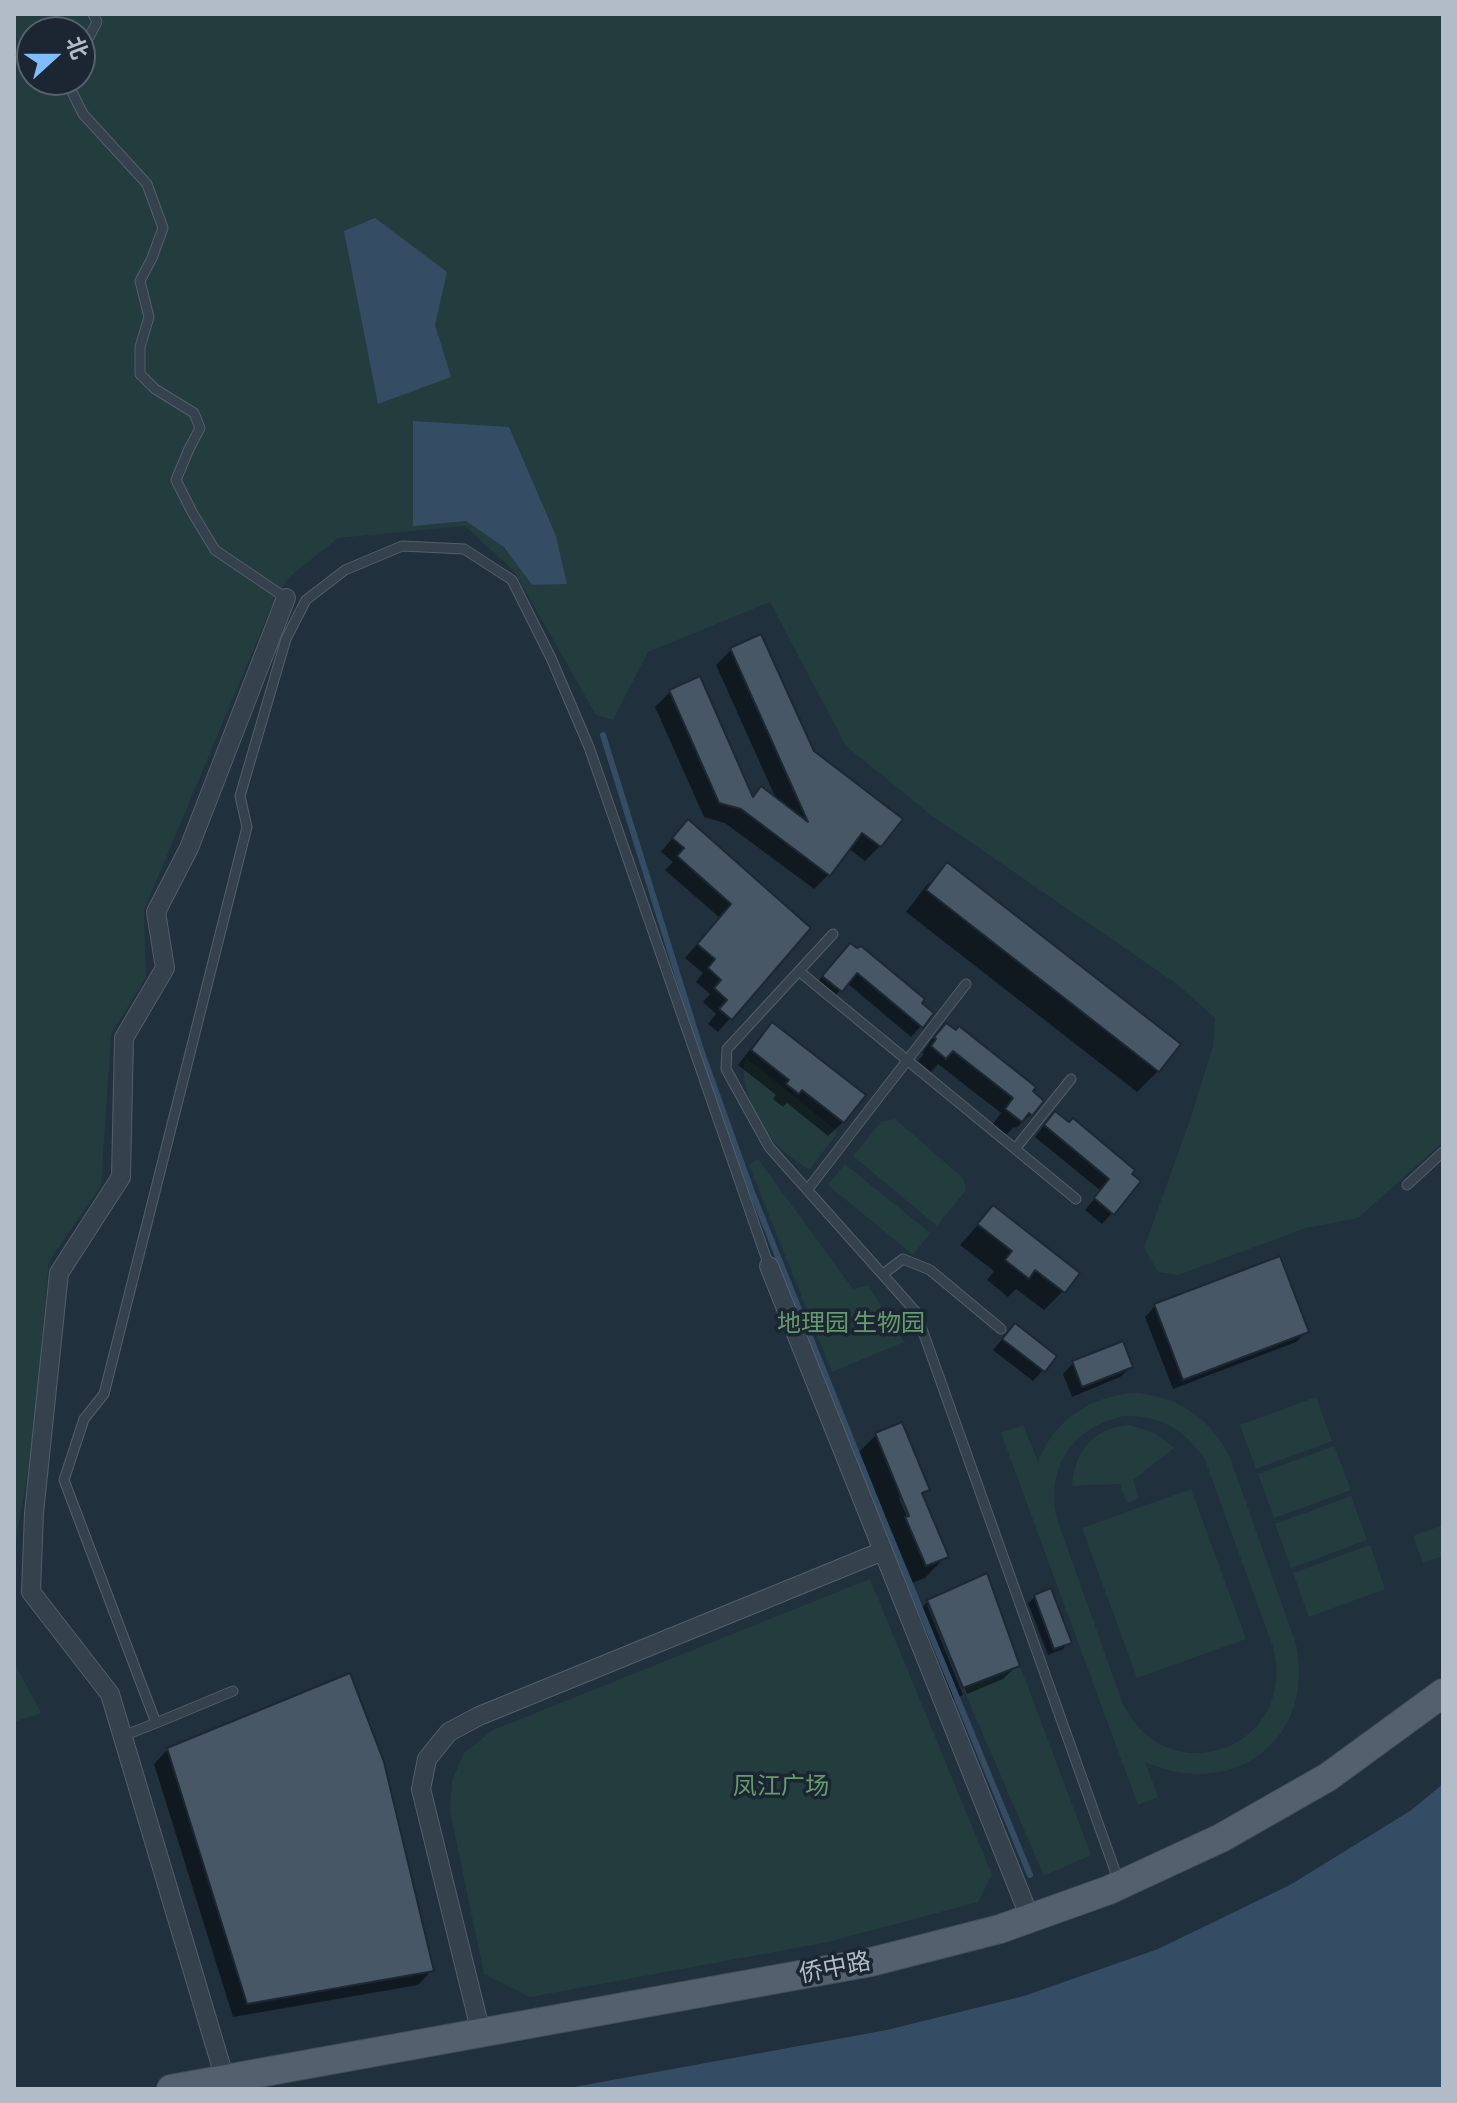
<!DOCTYPE html>
<meta charset="utf-8">
<style>
body{margin:0}
#map{position:relative;width:1457px;height:2103px;overflow:hidden;background:#21303d;font-family:"Alegreya Sans","Noto Sans SC",sans-serif}
canvas{display:block}
.frame{position:absolute;inset:0;border:16px solid #b1bcc8;pointer-events:none}
.north{position:absolute;left:16px;top:16px;width:80px;height:80px;box-sizing:border-box;background:#1b2632;border:2px solid #57626e;border-radius:50%;rotate:69deg;font-size:22px;font-weight:700;line-height:32px;text-align:center;color:#b1bcc8}
.north::after{content:'';display:block;margin:auto;width:28px;height:36px;background:#81bcfd;clip-path:polygon(50% 0,100% 100%,50% 72%,0 100%)}
</style>
<div id="map">
<canvas width="1457" height="2103"></canvas>
<div class="frame"></div>
<div class="north">北</div>
</div>
<script>
const c = document.querySelector('canvas').getContext('2d');
c.lineJoin = 'round';
function fill(path, color) { c.fillStyle = color; c.fill(path, 'evenodd'); }
function stroke(path, color, width, dash) { c.strokeStyle = color; c.lineWidth = width; c.lineCap = dash ? 'butt' : 'round'; c.setLineDash(dash || []); c.stroke(path); }
function drawText(font, color, halo, rows, align = 'center') {
  c.font = font + ' "Alegreya Sans","Noto Sans SC",sans-serif'; c.lineWidth = 7; c.setLineDash([]); c.textBaseline = 'middle'; c.strokeStyle = halo; c.fillStyle = color; for (const [text, x, y, turn = 0] of rows) {
    c.save(); c.translate(x, y); c.rotate((+turn || 0) * Math.PI / 180); c.textAlign = isNaN(turn) ? turn : align; if (halo) c.strokeText(text, 0, 0); c.fillText(text, 0, 0); c.restore();
  }
}
fill(new Path2D(`
 M14,14H1443V1142L1358,1218L1306,1228L1178,1275L1158,1272L1144,1248L1190,1120L1213,1046L1215,1018L1177,984L931,815L846,746L770,602L648,652L613,720L596,715L514,571L465,526L338,538L288,578L270,610L144,910L146,977L111,1034L101,1186L49,1261L32,1448L14,1550ZM32,32H80V80H32Z
 M746,1058L838,1132L809,1170C798,1162 787,1155 778,1146C760,1129 737,1082 746,1058Z
 M895,1119L963,1178L966,1190L937,1226L853,1156L881,1122Z
 M758,1159L853,1289L868,1285L904,1342L832,1372L749,1165Z
 M845,1164L930,1233L913,1255L828,1185Z
 M1135,1393C1177,1396 1209,1417 1229,1455L1296,1644C1316,1740 1233,1801 1145,1762L1158,1797L1138,1805L1001,1433L1023,1425L1038,1462C1054,1420 1090,1396 1135,1393ZM1124,1416C1160,1415 1186,1430 1205,1460L1273,1647C1300,1752 1159,1798 1120,1696L1057,1519C1045,1468 1072,1427 1124,1416Z
 M1316,1397L1332,1441L1256,1469L1240,1425Z
 M1130,1425L1155,1433L1174,1448L1133,1480L1139,1498L1127,1503L1120,1484L1072,1486C1075,1450 1093,1428 1130,1425Z
 M1334,1446L1351,1490L1274,1518L1258,1474Z
 M1191,1489L1246,1639L1137,1678L1082,1528Z
 M1351,1496L1367,1540L1291,1568L1275,1524Z
 M1443,1525V1556L1423,1563L1413,1536Z
 M1370,1545L1385,1589L1309,1617L1293,1573Z
 M870,1579L992,1875L978,1902L828,1942L530,1997L484,1974L450,1811L452,1781L464,1753L493,1730Z
 M14,1662L41,1713L14,1722Z
 M1020,1666L1091,1855L1044,1876L963,1688Z`), '#233d3e');
fill(new Path2D(`
 M375,218L447,272L435,325L451,377L378,404L344,231Z
 M413,421L509,427L556,536L567,584L532,585L504,547L466,521L413,526Z
 M1443,1784V2089H563L887,2030L1024,1996L1158,1949L1290,1885L1410,1811Z`), '#344d65');
fill(new Path2D(`
 M731,650L812,752L900,819L880,846L865,861L848,848L829,874L814,889L725,823L704,817L655,707L671,691L751,798L761,789L777,801L716,665Z
 M675,835L809,928L718,1032L708,1024L716,1014L703,1002L710,994L696,982L703,973L685,958L720,918L665,870L673,862L661,852Z
 M948,865L1158,1071L1137,1092L906,912L926,886Z
 M840,956L919,1003L921,1026L911,1037L847,983L830,1001L813,987Z
 M773,1024L843,1122L828,1136L787,1103L783,1107L773,1099L776,1095L738,1065L758,1039Z
 M946,1025L1030,1091L1031,1114L1016,1128L1014,1127L1006,1135L993,1124L1001,1113L938,1064L931,1072L918,1061L924,1054L922,1053L932,1039Z
 M1045,1124L1133,1170L1112,1213L1102,1224L1085,1210L1101,1191L1035,1137Z
 M993,1208L1063,1291L1044,1310L1016,1289L1008,1297L987,1280L994,1271L960,1245Z
 M1155,1306L1307,1331L1296,1342L1173,1389L1145,1317Z
 M1005,1336L1054,1357L1033,1381L993,1350Z
 M1073,1363L1131,1367L1120,1377L1072,1397L1063,1374Z
 M876,1435L928,1490L921,1496L946,1556L925,1578L904,1586L885,1540L888,1537L855,1456ZM903,1496L912,1518L908,1519L899,1498Z
 M1035,1597L1069,1642L1063,1649L1048,1655L1028,1603Z
 M928,1601L1018,1665L1003,1679L967,1694L931,1605H927L963,1695L948,1701L914,1616Z
 M168,1749L432,1970L418,1985L233,2017L154,1764Z`), '#0007');
stroke(new Path2D(`
 M603,735L701,1050L752,1192L882,1516L1030,1875`), '#344d65', 6);
const building = new Path2D(`
 M761,634L814,751L903,819L881,847L862,833L830,876L741,809L719,803L669,690L700,676L753,797L761,786L808,822L730,648Z
 M688,819L811,928L732,1020L719,1009L727,1000L714,988L721,980L708,968L715,959L697,944L731,904L677,856L684,848L672,838Z
 M947,862L1181,1044L1159,1072L926,890Z
 M850,943L857,948L861,946L925,999L922,1003L934,1013L923,1028L857,973L842,992L822,976Z
 M772,1022L866,1095L844,1123L802,1090L799,1094L786,1084L789,1080L751,1050Z
 M946,1023L956,1030L959,1026L1036,1087L1033,1091L1044,1101L1032,1116L1029,1113L1022,1122L1005,1109L1013,1098L953,1051L946,1059L931,1046L936,1039L934,1037Z
 M1055,1111L1069,1122L1073,1118L1135,1170L1132,1174L1141,1181L1114,1215L1094,1198L1109,1179L1044,1125Z
 M993,1205L1080,1273L1065,1293L1035,1270L1029,1279L1005,1260L1012,1251L977,1224Z
 M1280,1256L1309,1332L1183,1380L1154,1304Z
 M1015,1323L1057,1356L1045,1372L1002,1339Z
 M1123,1341L1133,1367L1082,1387L1072,1361Z
 M902,1422L930,1490L922,1493L949,1557L926,1566L905,1517L909,1516L875,1433Z
 M987,1573L1020,1666L963,1688L927,1600Z
 M1051,1588L1072,1643L1054,1649L1034,1595Z
 M350,1673L384,1762L434,1971L247,2004L167,1748Z`);
fill(building, '#475766');
stroke(building, '#1d2834', 2);
const lane = new Path2D(`
 M80,54L97,22L93,14
 M66,80L83,114L147,184L163,228L152,258L140,281L149,317L140,347V374L155,389L194,413L200,428L189,449L176,480L192,512L215,550L286,598
 M833,934L727,1049L726,1069L769,1147L916,1312L1119,1882
 M800,972L1076,1199
 M1015,1149L1071,1079
 M1407,1185L1443,1152
 M808,1189L966,984
 M883,1274L903,1259L930,1270L1001,1329
 M156,1723L233,1691
 M123,1736L156,1723L64,1480L84,1419L104,1394L247,827L240,796L286,639L306,600L345,570L402,546L464,549L512,580L551,658L589,747L769,1266`);
const street = new Path2D(`
 M769,1266L1030,1918
 M481,2033L421,1789L427,1759L449,1732L479,1716L883,1551
 M225,2079L110,1694L31,1592L34,1513L59,1273L121,1177L124,1038L165,968L156,912L189,848L286,598`);
const primary = new Path2D(`
 M171,2089L871,1962L1000,1929L1109,1890L1221,1838L1328,1777L1443,1693`);
stroke(lane, '#545f6b', 11);
stroke(street, '#545f6b', 20);
stroke(primary, '#424d59', 30);
stroke(lane, '#35414d', 9);
stroke(street, '#35414d', 18);
stroke(primary, '#53606d', 28);
drawText('24px', '#669b6e', '#1b2632', [
 ["地理园 生物园",851,1324],
 ["凤江广场",781,1787]
]);
drawText('24px', '#b1bcc8', '#1b2632', [
 ["侨中路",835,1968,-11]
]);
</script>
